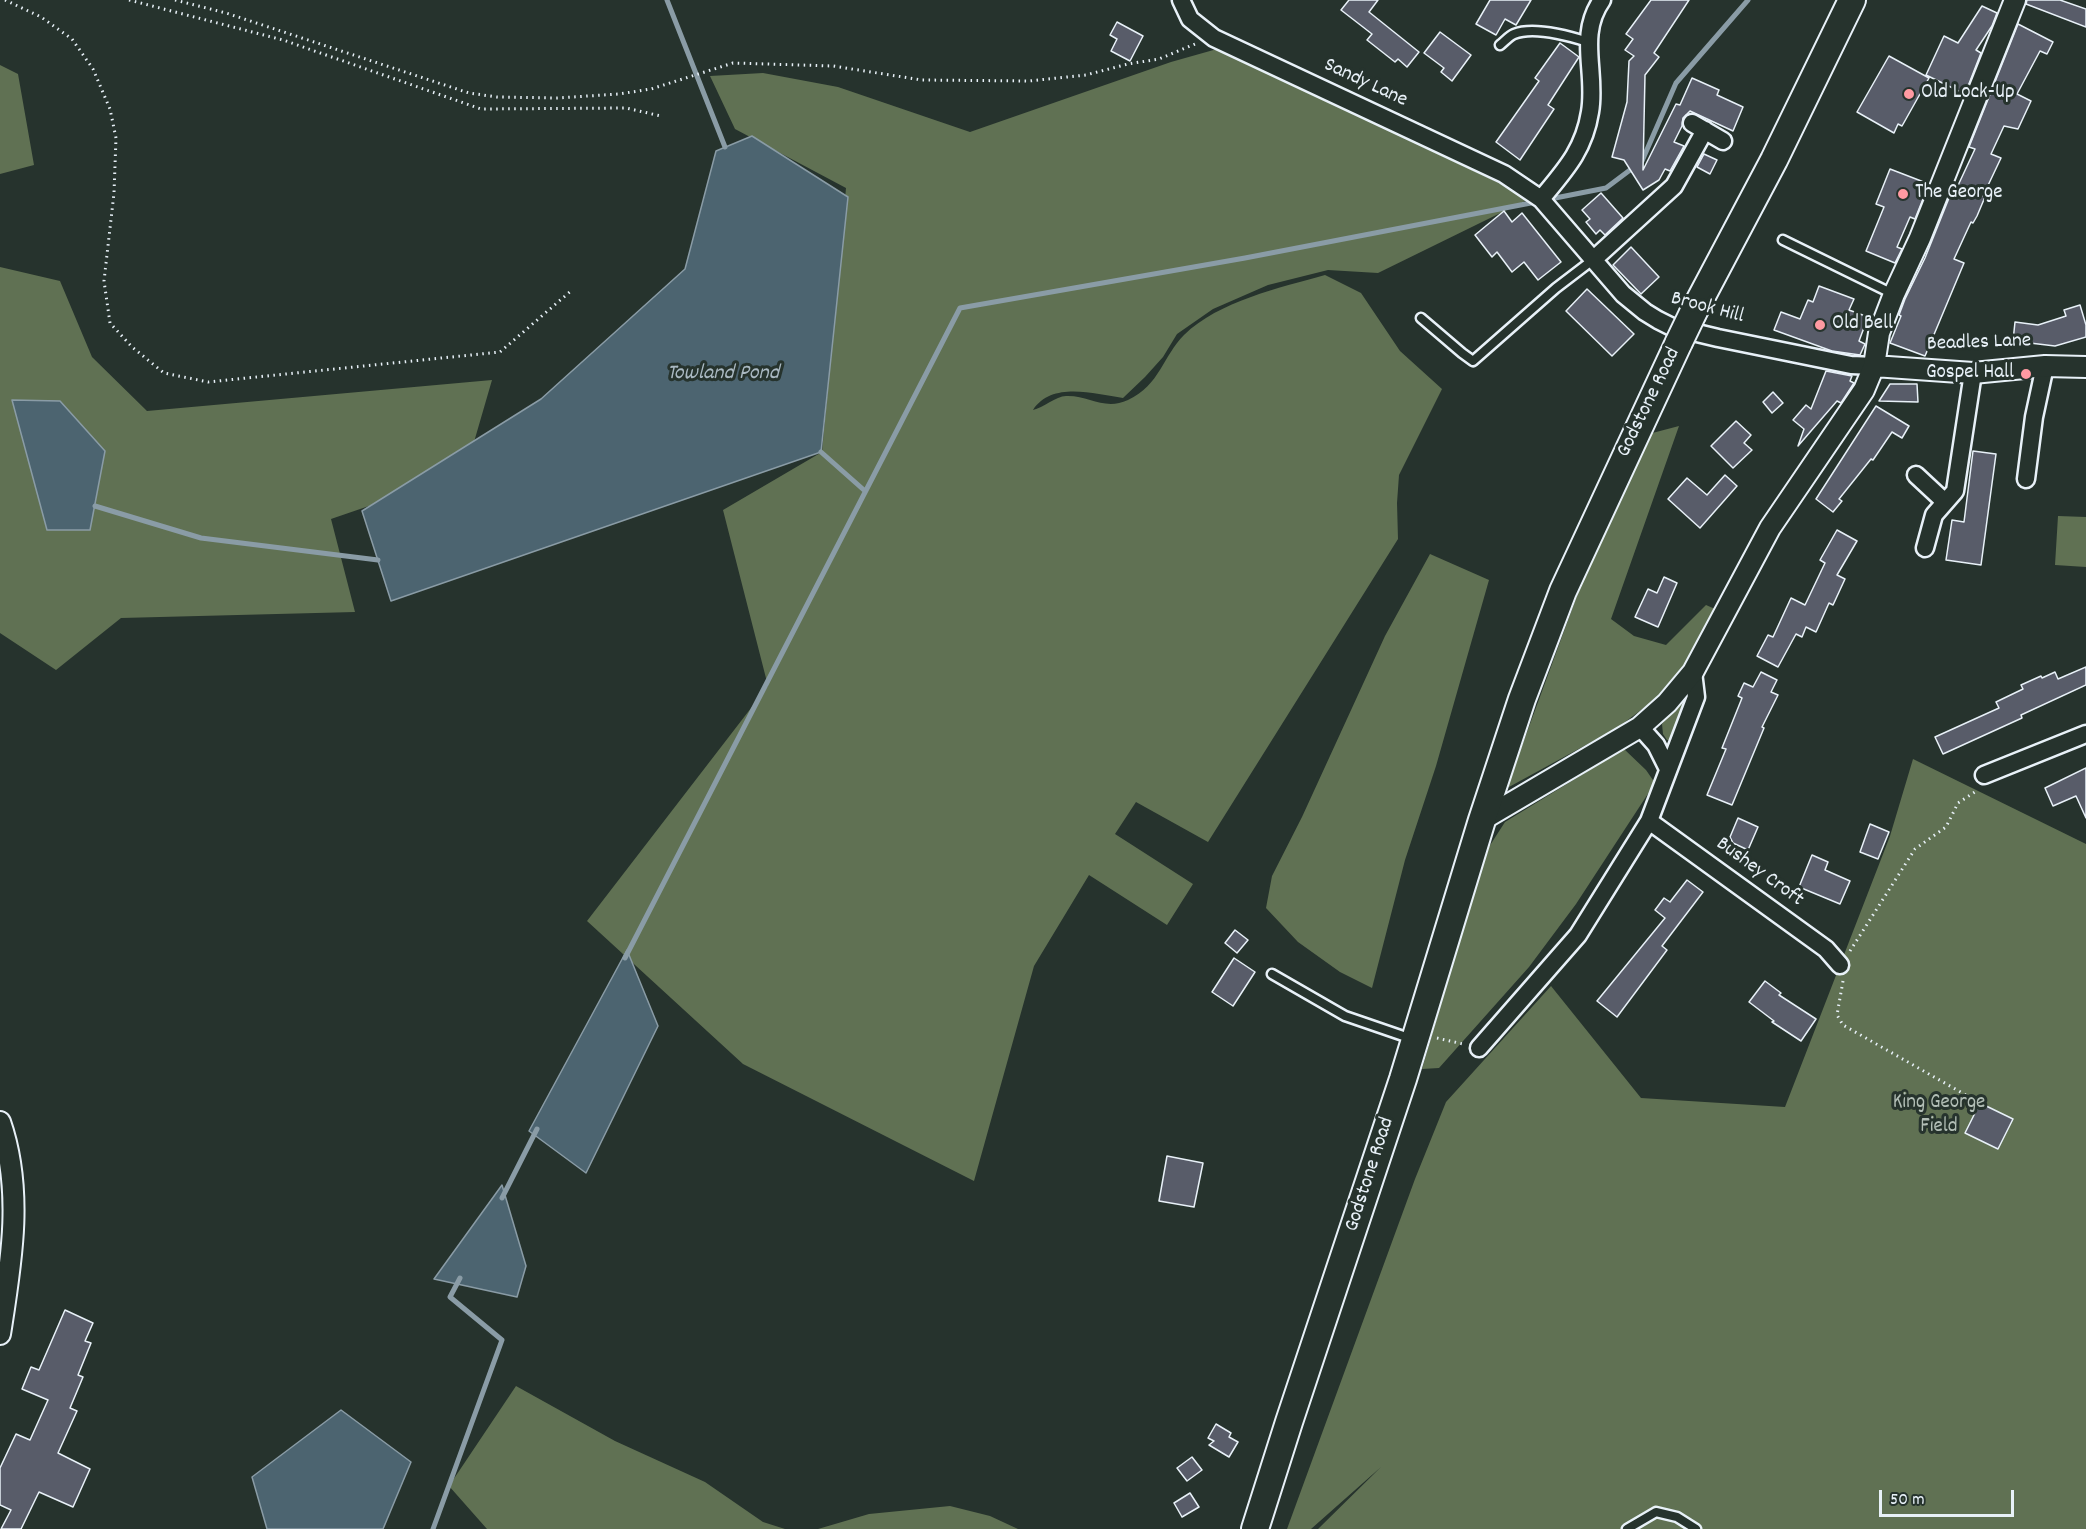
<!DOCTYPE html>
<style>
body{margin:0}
#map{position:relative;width:2086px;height:1529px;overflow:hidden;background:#26332d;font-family:Dekko,sans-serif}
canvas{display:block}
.scale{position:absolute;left:1879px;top:1490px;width:135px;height:27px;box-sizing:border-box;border:3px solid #e8f1f8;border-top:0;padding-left:8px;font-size:18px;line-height:21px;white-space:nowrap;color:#e8f1f8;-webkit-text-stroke:4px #26332d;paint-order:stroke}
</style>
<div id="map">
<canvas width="2086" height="1529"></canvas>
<div class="scale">50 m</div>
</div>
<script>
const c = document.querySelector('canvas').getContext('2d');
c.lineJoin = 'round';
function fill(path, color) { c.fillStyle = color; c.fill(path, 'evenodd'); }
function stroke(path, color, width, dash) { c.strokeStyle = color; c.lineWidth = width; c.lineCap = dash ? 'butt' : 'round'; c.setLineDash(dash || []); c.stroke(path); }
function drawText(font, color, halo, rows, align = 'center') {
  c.font = font + ' Dekko,sans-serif'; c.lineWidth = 6; c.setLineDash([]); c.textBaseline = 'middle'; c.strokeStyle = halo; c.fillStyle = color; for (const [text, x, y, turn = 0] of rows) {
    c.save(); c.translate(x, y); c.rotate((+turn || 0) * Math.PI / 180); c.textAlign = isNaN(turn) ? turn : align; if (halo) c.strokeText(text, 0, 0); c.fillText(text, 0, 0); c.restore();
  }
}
fill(new Path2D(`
 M1217,49L1531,198L1378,273L1328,270L1268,285L1213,309L1177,334L1163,357L1145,377L1123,398C1094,394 1052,381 1033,410C1043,408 1056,396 1066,396C1089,395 1104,411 1128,400C1160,385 1163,356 1184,335C1219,301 1279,288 1325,275L1361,293L1400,351L1442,389L1399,475L1397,503L1398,539L1208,842L1136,802L1115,834L1193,884L1167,925L1089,875L1034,966L974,1181L743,1064L587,921L768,686L723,510L822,452L846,188L735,129L710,76L763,73L838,87L970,132L1171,62Z
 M0,65L18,74L34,165L0,174Z
 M0,267L60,281L92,357L147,411L492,380L465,473L331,519L355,612L121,618L56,670L0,633Z
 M1679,426L1611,619L1634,636L1666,645L1706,605L1715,609L1703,630L1708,631L1677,675L1653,701L1617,728L1509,787L1508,784L1589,563L1641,436Z
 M2058,516L2086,517V567L2055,565Z
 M1430,554L1489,580L1436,766L1405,860L1372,988L1340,972L1298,942L1266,908L1272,876L1302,817L1385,636Z
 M1682,701L1686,704L1672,740H1667L1663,734L1662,724Z
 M1624,749L1646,770L1655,783L1576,904L1529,967L1439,1068L1422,1069L1485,853L1505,822Z
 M1913,759L2086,844V1529H1318L1381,1467L1311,1529H1287L1415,1179L1446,1102L1551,986L1641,1098L1785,1107L1890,836Z
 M516,1386L615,1441L705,1482L763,1522L785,1529H487L449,1486Z
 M950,1506L990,1516L1018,1529H818L869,1514Z`), '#607153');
const water = new Path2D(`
 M752,136L848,197L821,452L391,601L362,511L541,399L685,269L716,151Z
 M12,400L60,401L105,451L90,530H47Z
 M627,950L658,1026L586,1173L529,1131Z
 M502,1185L526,1266L517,1297L434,1279Z
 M341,1410L411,1462L383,1529H267L252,1477Z`);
fill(water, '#4c6470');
stroke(water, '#8a9ca6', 1.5);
stroke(new Path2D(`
 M667,0L725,147
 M1545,200L1606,188L1642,161L1676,83L1748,0
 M821,452L865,491
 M95,506L201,538L378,560
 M625,958L960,308L1245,258L1536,202
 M502,1198L537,1129
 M433,1529L502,1340L450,1297L460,1278`), '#8a9ca6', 5);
const building = new Path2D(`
 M1349,0H1378L1369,12L1419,52L1407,67L1398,59L1395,62L1367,40L1372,34L1341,10Z
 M1490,0H1531L1516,25L1505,19L1496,35L1476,24Z
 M1651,0H1689L1654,53L1659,57L1645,75L1643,170L1676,104L1680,105L1692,78L1719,90L1717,95L1743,107L1733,131L1690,111L1683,118L1682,126L1674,142L1684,146L1670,171L1665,169L1659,180L1643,190L1624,160L1612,157L1627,102L1629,61L1634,56L1625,50L1633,39L1626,34Z
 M2027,0H2060L2086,9V27L2026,4Z
 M1982,6L1997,13L1992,26L1976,50L1981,53L1965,94L1926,75L1944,36L1958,43Z
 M1117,22L1143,36L1130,61L1111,51L1117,39L1110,35Z
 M2018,24L2053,42L2047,54L2040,51L2017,94L2031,101L2018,129L2004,126L1991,154L2001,158L1983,196L1985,197L1977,216L1973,223L1971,222L1954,259L1964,263L1925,356L1890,343L1901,316L1899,315L1905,299L1925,258L1951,193L1954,194L1975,149L1969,147Z
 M1440,32L1471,55L1452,81L1441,72L1444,68L1424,53Z
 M1560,43L1579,57L1548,105L1554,109L1520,160L1496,142L1539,81L1535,78Z
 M1889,56L1929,78L1902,126L1898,124L1894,133L1857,112Z
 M1704,154L1717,160L1710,174L1697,167Z
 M1890,169L1929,184L1915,219L1910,217L1897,247L1902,249L1895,263L1866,251L1884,207L1876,204Z
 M1601,193L1623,218L1605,235L1600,230L1596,234L1586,222L1590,219L1582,210Z
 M1504,211L1512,222L1522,213L1561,262L1538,280L1524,262L1512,272L1497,252L1492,257L1475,235Z
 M1631,247L1659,277L1641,294L1613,265Z
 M1819,286L1854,299L1849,310L1868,317L1859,341L1865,344L1860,355L1832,351L1774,330L1781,312L1800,319L1808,300L1813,302Z
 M1587,289L1634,334L1612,356L1566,311Z
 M2080,305L2086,325V337L2055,346L2013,341L2015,322L2038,325L2066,316L2064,310Z
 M1826,371L1852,376L1850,381L1854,383L1841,403L1837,401L1798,446L1804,429L1793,420L1806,405L1811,409Z
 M1890,384H1917L1918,402L1879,401Z
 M1773,392L1783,403L1772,413L1763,402Z
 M1876,406L1909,426L1902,438L1892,432L1873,460L1871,459L1839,499L1842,501L1833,512L1816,499Z
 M1736,421L1751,435L1744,443L1752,450L1733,468L1711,446Z
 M1973,451L1996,454L1981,565L1946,560L1952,520L1964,522Z
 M1725,475L1737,486L1700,528L1668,499L1687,478L1707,495Z
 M1837,530L1857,541L1837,575L1845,579L1833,605L1829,603L1816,632L1806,627L1802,637L1796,634L1778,667L1757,656L1768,635L1773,637L1791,598L1805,605L1825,563L1820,560Z
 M1664,577L1677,583L1658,627L1635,617L1648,589L1657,593Z
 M2086,667V685L2021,715L2022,718L1943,754L1935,737L1999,708L1996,702L2023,689L2021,685L2041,676L2042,678L2055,672L2058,679Z
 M1761,672L1777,680L1771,692L1778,695L1762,727L1764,728L1732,805L1707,795L1726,749L1722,748L1742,698L1738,696L1744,683L1753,687Z
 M2086,768V818L2076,796L2053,806L2045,788Z
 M1738,818L1758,827L1748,850L1733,843L1730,837Z
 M1870,824L1889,832L1878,859L1860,852Z
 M1812,855L1828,862L1825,870L1850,881L1840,904L1799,887Z
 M1687,880L1703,892L1662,946L1667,950L1617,1017L1597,1001L1665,918L1655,910L1664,898L1670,902Z
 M1235,930L1248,940L1237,953L1225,943Z
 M1234,958L1255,972L1233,1006L1212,992Z
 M1765,981L1781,993L1779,995L1816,1019L1801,1041L1772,1022L1774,1021L1749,1002Z
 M1980,1103L2013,1119L1998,1149L1965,1133Z
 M1167,1156L1203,1163L1194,1207L1159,1201Z
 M65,1310L93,1323L85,1341L91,1343L78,1375L83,1377L70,1408L77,1411L58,1453L90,1469L73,1507L39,1492L21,1529H1L11,1510L0,1505V1468L16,1434L30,1440L48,1400L22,1389L31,1367L39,1370Z
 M1216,1424L1231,1433L1229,1437L1238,1442L1229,1457L1209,1445L1214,1441L1208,1438Z
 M1192,1457L1202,1470L1187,1481L1177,1468Z
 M1190,1493L1199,1507L1182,1517L1174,1503Z`);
fill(building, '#585c69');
stroke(building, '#e8f1f8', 1.5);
const service = new Path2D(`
 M1500,45C1504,42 1509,36 1514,34C1534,26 1569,36 1588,42
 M1783,240L1893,294
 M1421,318L1462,353L1473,361L1556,288L1594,259
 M1272,974L1345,1016L1412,1039
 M1627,1529L1656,1512L1677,1517L1696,1529`);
const minor = new Path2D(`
 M1181,0L1190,19L1214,38L1504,174L1541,199L1623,294L1645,312L1658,320L1672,327L1718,338L1851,365L1874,366
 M1692,123L1723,141
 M1541,199C1565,170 1584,150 1590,112C1597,73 1577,35 1602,0
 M1594,259L1674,186L1705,130
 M1916,475L1945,502
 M2026,479L2034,417L2045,366
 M1925,548L1934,515L1955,491L1973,373
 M1640,727L1656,745L1668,769
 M1984,775L2086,734
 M1649,821L1826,949L1840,965
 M1479,1048L1578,935L1649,821L1696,697L1693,672`);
const tertiary = new Path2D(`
 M1874,366L1973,373L2045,366L2086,367
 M1482,820L1640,727L1667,703L1693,672L1770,528L1864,390L1874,366L1879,333L1894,294L1920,238L2015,0
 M0,1122C24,1191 11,1264 0,1334`);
const primary = new Path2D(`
 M1693,313L1774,160L1852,0
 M1255,1529L1289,1422L1403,1079L1482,820L1522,699L1563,591L1679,342`);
stroke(service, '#e8f1f8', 13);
stroke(minor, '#e8f1f8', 21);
stroke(tertiary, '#e8f1f8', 24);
stroke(primary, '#e8f1f8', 30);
stroke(new Path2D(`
 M5,0L41,17L72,39L93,69L110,109L116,138L114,193L104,281L110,323L132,347L164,373L208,382L500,352L572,290
 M129,0L283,40L481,109L626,108L661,116
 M175,0L226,13L469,93L497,97L557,98L619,94L651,89L733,63L833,66L922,80L1029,81L1086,75L1128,64L1159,59L1195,44
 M1850,951L1915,849L1946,827L1958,803L1978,790
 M1843,981L1837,1015L1843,1025L1978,1102
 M1437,1038L1463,1044`), '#e8f1f8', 3, [1.5, 4.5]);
stroke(service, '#26332d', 8);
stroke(minor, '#26332d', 16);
stroke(tertiary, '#26332d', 20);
stroke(primary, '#26332d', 26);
const primaryBridge = new Path2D(`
 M1679,342L1693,313`);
stroke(primaryBridge, '#e8f1f8', 30, []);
stroke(primaryBridge, '#26332d', 26);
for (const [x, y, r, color] of [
 [1909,94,6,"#ff9aa2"],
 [1903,194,6,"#ff9aa2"],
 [1820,325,6,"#ff9aa2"],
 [2026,374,6,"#ff9aa2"]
]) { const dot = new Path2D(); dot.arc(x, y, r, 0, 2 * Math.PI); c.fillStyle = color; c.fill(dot); stroke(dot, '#26332d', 2); }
drawText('21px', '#e8f1f8', '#26332d', [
 ["Sandy Lane",1365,84,25],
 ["Brook Hill",1707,309,15],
 ["Beadles Lane",1979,344,-2],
 ["Godstone Road",1650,403,-64],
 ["Bushey Croft",1759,873,36],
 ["Godstone Road",1371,1175,-72]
]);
drawText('21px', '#e8f1f8', '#26332d', [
 ["Old Lock-Up",1921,94],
 ["The George",1915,194],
 ["Old Bell",1832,325],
 ["Gospel Hall",2014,374,"right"]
], 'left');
drawText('21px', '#b2beb6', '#26332d', [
 ["King George",1939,1104],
 ["Field",1939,1128]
]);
drawText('italic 22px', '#aab9c2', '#26332d', [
 ["Towland Pond",723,375]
]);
</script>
